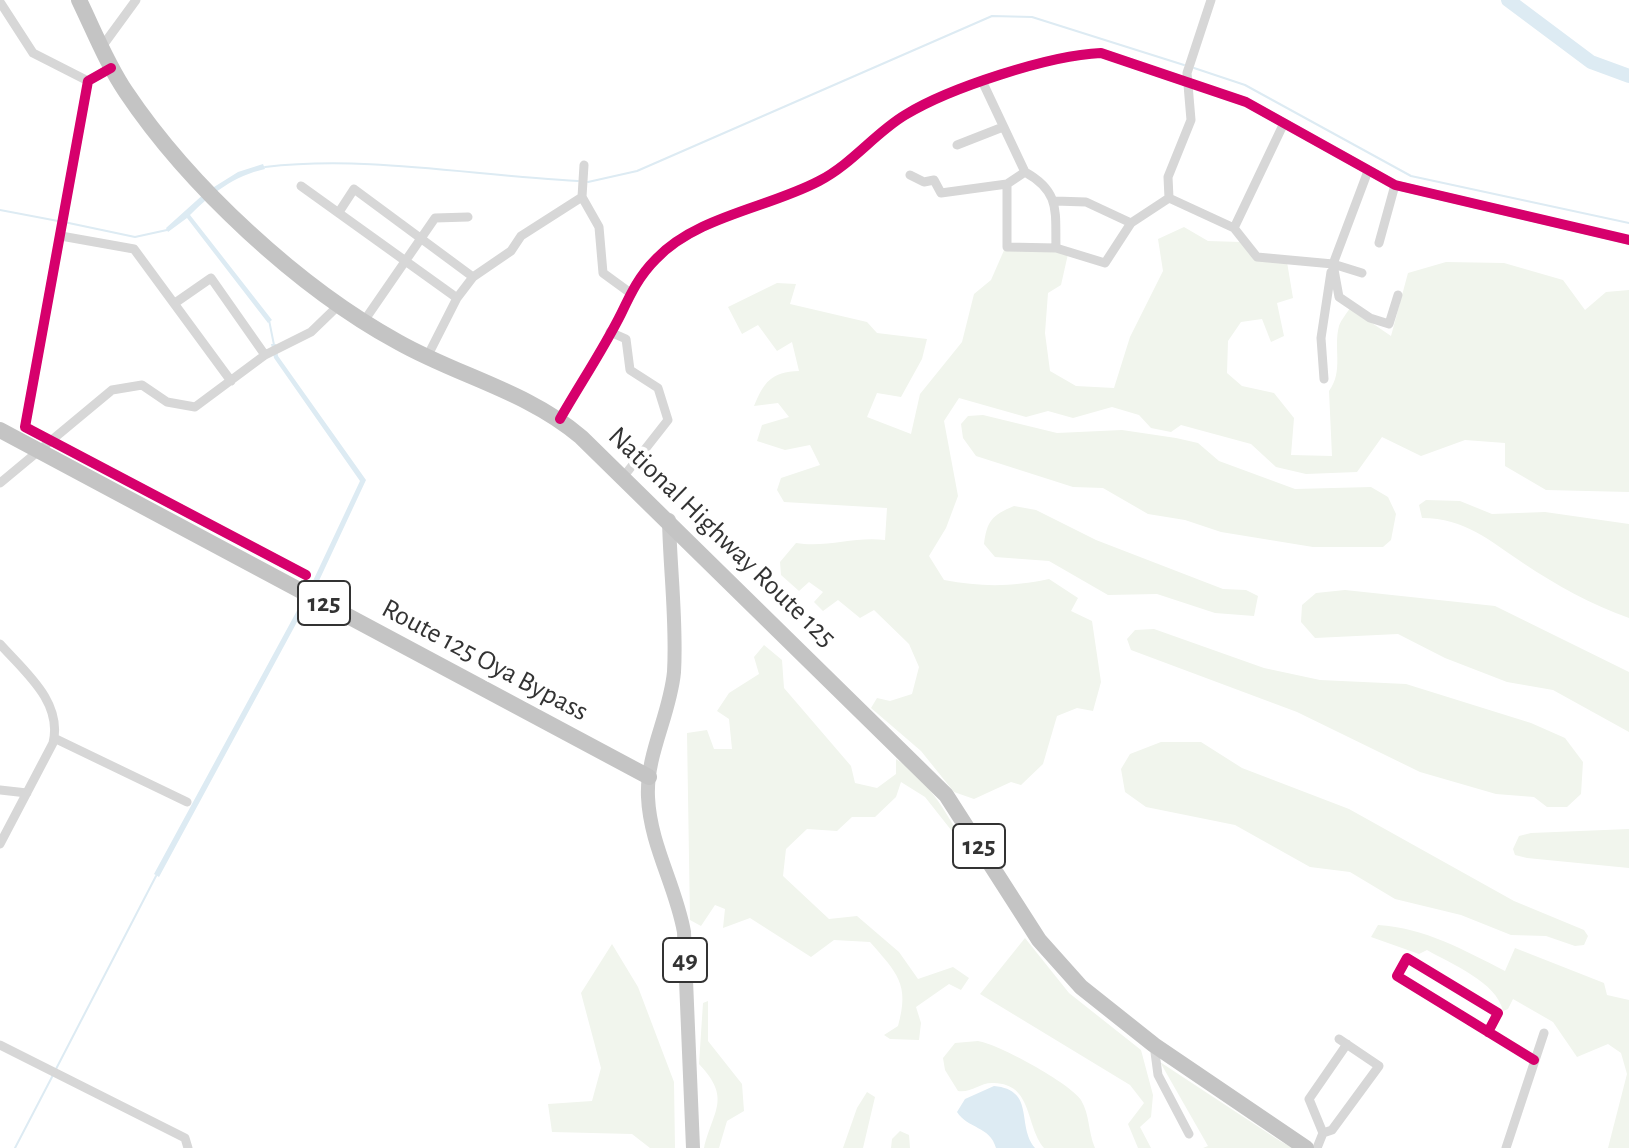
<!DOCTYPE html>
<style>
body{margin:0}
canvas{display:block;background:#fff}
</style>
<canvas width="1629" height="1148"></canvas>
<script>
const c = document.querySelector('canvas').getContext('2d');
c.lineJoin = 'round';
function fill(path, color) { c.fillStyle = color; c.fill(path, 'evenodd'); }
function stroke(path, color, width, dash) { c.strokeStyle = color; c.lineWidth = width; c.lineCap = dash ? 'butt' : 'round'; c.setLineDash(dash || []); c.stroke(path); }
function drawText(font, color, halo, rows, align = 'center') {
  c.font = font + ' "Alegreya Sans",sans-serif'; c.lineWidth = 8; c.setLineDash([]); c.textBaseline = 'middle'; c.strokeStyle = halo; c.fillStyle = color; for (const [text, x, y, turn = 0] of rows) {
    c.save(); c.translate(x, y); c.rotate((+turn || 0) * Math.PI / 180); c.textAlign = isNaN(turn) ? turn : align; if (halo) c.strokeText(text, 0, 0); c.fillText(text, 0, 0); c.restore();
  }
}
fill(new Path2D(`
 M1184,227L1208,241L1241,242L1254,260L1287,262L1293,298L1277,303L1284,336L1271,342L1262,319L1241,322L1228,341L1227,373L1242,386L1274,393L1294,418L1291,455L1332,456L1329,391C1344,371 1333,348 1339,326C1341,320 1347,313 1350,308L1391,336L1408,273L1446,262L1504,263L1563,280L1585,310L1606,292L1629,290V492L1546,490L1505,466V443L1465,440L1421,456L1382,437L1357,472L1306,474L1276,467L1251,444L1181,425L1171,432L1151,428L1139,415L1112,407L1073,418L1048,411L1026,417L959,398L944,421L958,496L946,528L929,556L944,580C981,587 1012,587 1049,579L1078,598L1071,611L1092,621L1101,682L1093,711L1077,708L1057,716L1043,764L1021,785L1011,782L974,799L954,792L921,751L871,708L877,698L890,701L912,694L919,667L909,644L874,610L860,618L838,600L823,611L814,602L823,592L809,582L799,591L781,575L780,562L796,543C827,548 855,536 885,540L887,508L784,502L777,490L781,478L820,465L810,445L785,450L757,441L762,425L789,417L778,403L754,406C764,382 771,372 799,371L792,342L777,351L758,325L742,334L728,307L777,283L796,284L790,304L867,322L877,333L927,339L922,359L901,397L877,393L867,417L911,434L920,394L962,342L974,294L991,280L1005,248L1032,247L1068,254L1061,285L1048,293L1045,333L1050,371L1076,386L1114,388L1130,337L1163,271L1158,239Z
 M983,415L1057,433L1122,430L1176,438L1198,443L1219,461L1295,489L1371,487L1388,497L1396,514L1391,540L1383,547H1313L1221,532L1185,520L1148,514L1103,488L1073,487L976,456L963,438L961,424L968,416Z
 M1426,500L1460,501L1492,514L1545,512L1629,524V618C1592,605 1556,585 1523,563C1490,541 1465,518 1422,518L1419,505Z
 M1014,506L1036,510L1096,540L1223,589L1246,590L1258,596L1254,616L1215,613L1157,594L1108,595L1049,561L995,557L984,544C987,521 992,515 1014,506Z
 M1345,590L1495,606L1629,672V732L1553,690L1507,682L1445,658L1398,634L1315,638L1301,622L1302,605L1316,593Z
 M1154,629L1264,668L1320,680L1406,684L1531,723L1565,738L1583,762L1581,794L1567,807H1547L1534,797L1496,794L1420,772L1297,712L1131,650L1127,639L1135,630Z
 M764,645L782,660L784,688L851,766L855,783L877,788L896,774V759C931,781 949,818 970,854L925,797L901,782L896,797L875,817H852L837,831L807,829L786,849L783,876L829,919L857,916L899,952L918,979L953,967L969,978L961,990L949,984L916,1007L921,1023L919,1040L890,1039L884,1035L898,1026C910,984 897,973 870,942L834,940L811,957L750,918L723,928L725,909L715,905L701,926L690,920L687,733L707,730L714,749H732L729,719L717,711L729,693L759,674L754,657Z
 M1161,742H1201L1242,768L1349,809L1514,901L1584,930L1588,936L1584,945L1575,946L1546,936L1511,935L1461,915L1395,899L1350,872L1310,867L1235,825L1146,807L1125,792L1121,769L1130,754Z
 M1629,829V868L1527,858L1515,855L1513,849L1519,836L1531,833Z
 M1378,925C1425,928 1464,950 1505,971L1515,948L1604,983L1607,995L1629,1000V1148H1608L1627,1074L1621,1053L1608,1044L1577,1057L1553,1022L1513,999L1508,1009L1503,1011C1497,982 1451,964 1427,950L1419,954L1371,937Z
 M1025,938L1069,993L1141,1050L1153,1095L1151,1117L1140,1127L1151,1148H1138L1128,1124L1144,1103L1130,1085L980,994Z
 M612,944L638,987L674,1082L675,1148H650L632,1134L552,1132L548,1104L592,1101L601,1068L581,993Z
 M708,1001V1041L742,1084L744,1111L727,1121L719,1148H704C713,1110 732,1099 699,1064L703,1003Z
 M978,1041C998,1044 1070,1083 1081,1100C1090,1115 1088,1132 1095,1148H1044C1025,1125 1033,1084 994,1083C980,1082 972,1093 958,1091L945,1070L943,1058L955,1043Z
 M1160,1062L1280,1141L1293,1148H1203L1208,1146Z
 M867,1092L875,1097L863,1148H843L857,1108Z
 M900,1131L909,1135L910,1148H891L892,1139Z`), '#f1f5ed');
fill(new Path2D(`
 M263,164L265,169C234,176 212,193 190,215L272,320L268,323L187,218L168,232L166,228L206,192L238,172Z
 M271,344H276L278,356L366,480L317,585L159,877L154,874L312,583L360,481L274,358Z
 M994,1086C1036,1090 1016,1125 1035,1148H996C990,1126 968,1129 957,1112L965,1099Z`), '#ddebf3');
stroke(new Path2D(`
 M1194,68L1245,85L1411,176L1629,223
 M265,167C368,155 475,176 578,181
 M588,182L637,171L992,16L1032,17L1184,65
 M0,210L58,221
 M64,222L135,237L167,230
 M269,320L274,345
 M56,1069L156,876
 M15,1148L53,1075`), '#ddebf3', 2);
stroke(new Path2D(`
 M1508,0L1591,62L1629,76`), '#ddebf3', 14);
stroke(new Path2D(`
 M0,2L33,53L88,81
 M101,48L136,0
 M111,68L88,81L25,427L306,575
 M983,83L1025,172
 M957,145L1003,127
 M910,175L924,182L934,180L941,193L1007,184L1025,172C1061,192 1055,212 1056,248
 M1007,184V247L1056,248L1105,263L1131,223L1169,198L1234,228L1257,257L1333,264L1368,171
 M301,186L457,298
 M582,197L599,227L603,273L629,292
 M1169,198L1168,177L1191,120L1187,73L1211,0
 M1055,201L1086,202L1131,223
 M339,212L354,189L473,277
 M1234,228L1284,123
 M61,236L134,249L231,381
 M1379,243L1395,185
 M1362,273L1333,264L1339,297L1370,318L1389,324L1398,295
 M175,303L211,278L265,355
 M364,321L435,218L468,217
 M610,332L626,339L630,370L658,388L668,420L624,476
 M427,357L457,298L473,277L511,251L521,236L582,197L584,165
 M1324,379L1321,338L1331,272
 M560,419C580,384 603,350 621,314C631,293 639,276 656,259C697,216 768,208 819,181C852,164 875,133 905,115C949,88 1050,55 1101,53L1246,102L1395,185L1629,240
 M0,483L112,390L142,385L167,402L195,407L265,355L311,332L340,304
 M0,644C25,672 63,702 53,743L0,844
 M54,738L187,802
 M0,790L27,793
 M1488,1032L1498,1013L1407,958L1397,976L1534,1060
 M0,1045L185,1138L188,1148
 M1154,1045L1158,1075L1189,1134
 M1323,1133L1309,1099L1347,1044
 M1317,1148L1323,1133L1332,1130L1379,1066L1339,1039
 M1506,1148L1544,1033`), '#d7d7d7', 9);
stroke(new Path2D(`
 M669,520C670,570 677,623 674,672C670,715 646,754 648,797C650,845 676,886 684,932L693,1148`), '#cacaca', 14);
stroke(new Path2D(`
 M79,0C94,31 107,64 126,92C189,186 299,288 398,342C458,376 527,391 581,437L946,795L1039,940L1081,987L1154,1045L1306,1148
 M0,430L649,777`), '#c4c4c4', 16);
stroke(new Path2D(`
 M111,68L88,81L25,427L306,575
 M560,419C580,384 603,350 621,314C631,293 639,276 656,259C697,216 768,208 819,181C852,164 875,133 905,115C949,88 1050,55 1101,53L1246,102L1395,185L1629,240
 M1488,1032L1498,1013L1407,958L1397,976L1534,1060`), '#d6006c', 10);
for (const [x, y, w] of [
 [324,603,52],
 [979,846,52],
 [685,960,44]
]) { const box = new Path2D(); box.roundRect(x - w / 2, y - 22, w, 44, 6); c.fillStyle = '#fff'; c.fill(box); stroke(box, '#333', 2); }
drawText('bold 26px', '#333', null, [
 ["125",324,603],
 ["125",979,846],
 ["49",685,960]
]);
drawText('28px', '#333', '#fff', [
 ["National Highway Route 125",722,537,44],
 ["Route 125 Oya Bypass",485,660,28]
]);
</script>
